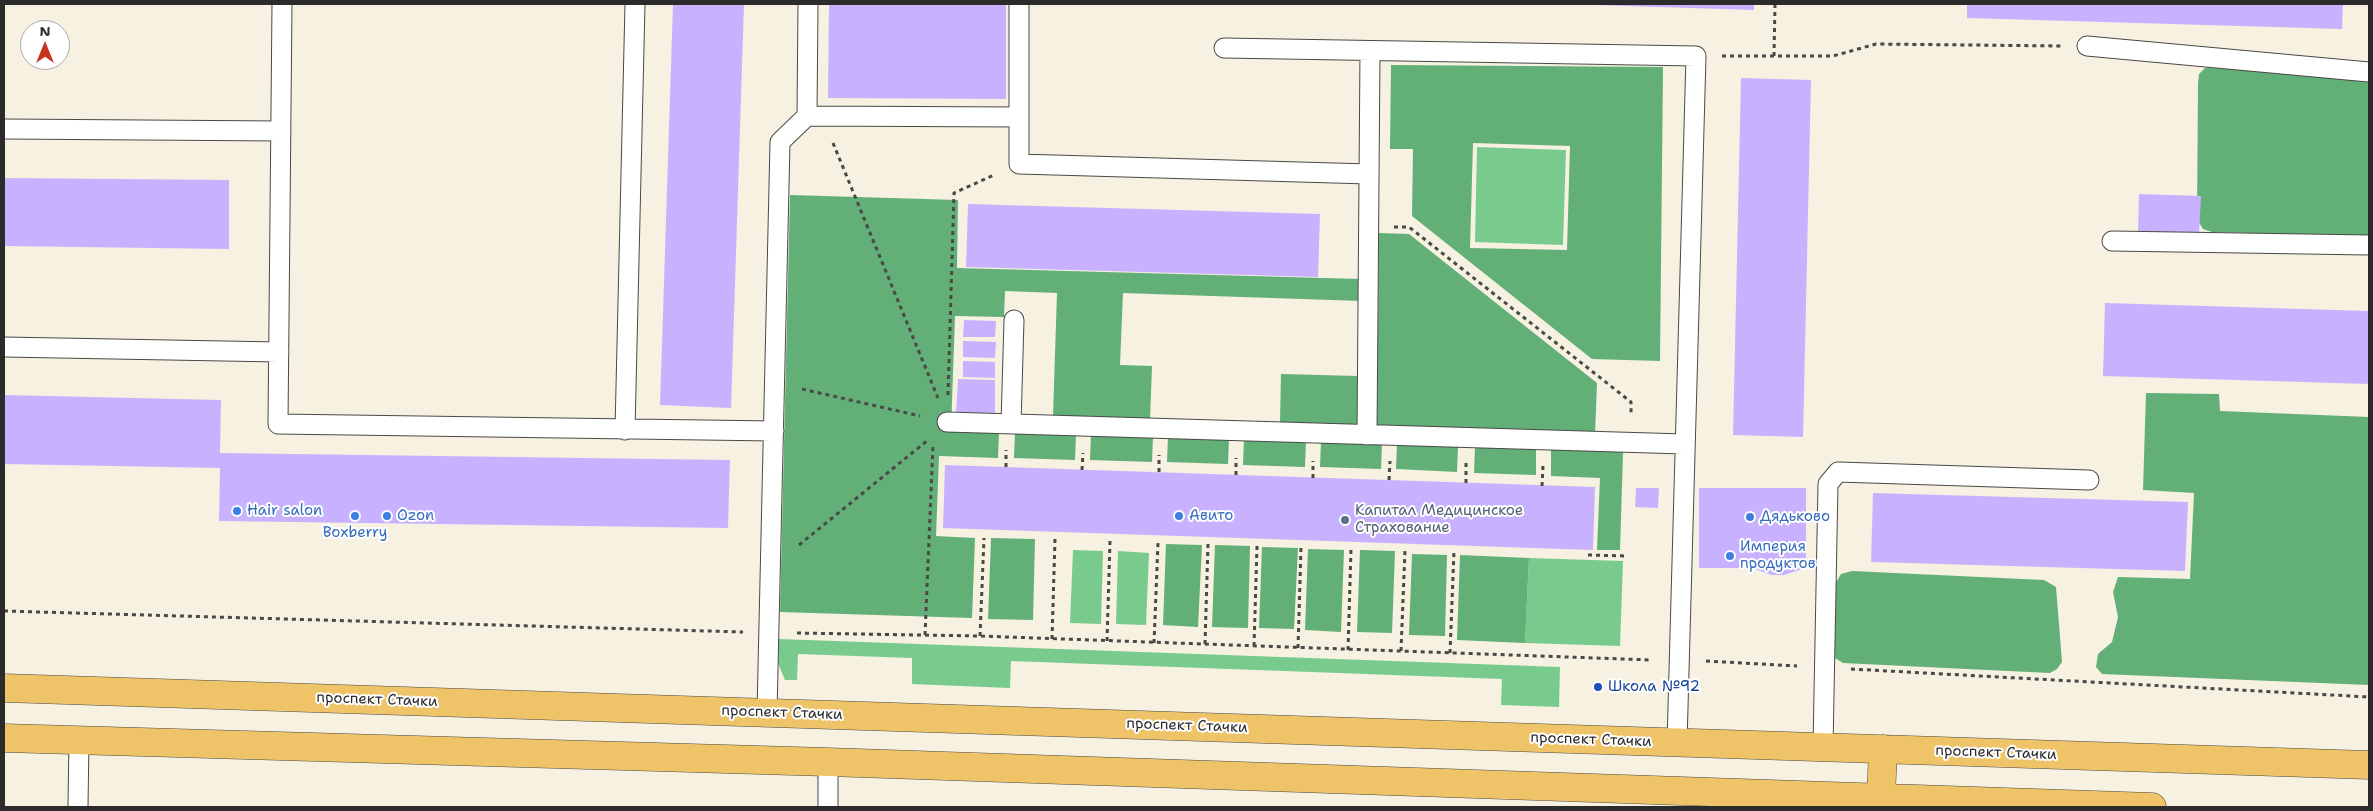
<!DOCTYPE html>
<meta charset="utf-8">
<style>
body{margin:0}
#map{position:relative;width:2373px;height:811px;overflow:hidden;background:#f6f1e0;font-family:"Shantell Sans",sans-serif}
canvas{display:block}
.frame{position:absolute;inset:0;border:5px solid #2b2b2b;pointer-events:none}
.north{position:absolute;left:20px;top:20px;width:50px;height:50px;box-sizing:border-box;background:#fff;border:1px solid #aaa;border-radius:50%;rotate:0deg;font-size:14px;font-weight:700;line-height:20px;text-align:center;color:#2b2b2b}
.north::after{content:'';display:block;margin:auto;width:18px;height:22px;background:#c8321e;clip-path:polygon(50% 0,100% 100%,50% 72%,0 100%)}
</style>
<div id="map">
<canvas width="2373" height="811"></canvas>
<div class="frame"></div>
<div class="north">N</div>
</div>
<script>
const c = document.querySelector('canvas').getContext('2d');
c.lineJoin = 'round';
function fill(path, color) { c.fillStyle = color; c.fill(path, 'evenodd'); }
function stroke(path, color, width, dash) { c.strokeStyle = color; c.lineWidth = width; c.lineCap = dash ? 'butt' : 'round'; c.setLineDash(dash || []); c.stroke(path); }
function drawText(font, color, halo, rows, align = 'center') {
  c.font = font + ' "Shantell Sans",sans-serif'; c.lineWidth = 4; c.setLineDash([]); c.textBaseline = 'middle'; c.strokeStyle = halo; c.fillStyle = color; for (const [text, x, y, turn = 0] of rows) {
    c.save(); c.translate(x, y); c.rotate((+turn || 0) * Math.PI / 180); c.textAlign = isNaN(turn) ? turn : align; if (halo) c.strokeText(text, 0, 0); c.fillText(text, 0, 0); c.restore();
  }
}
fill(new Path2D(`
 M1477,147L1566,150L1563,245L1475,242Z
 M1073,550L1103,551L1101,624L1070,623Z
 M1118,551L1149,553L1146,625L1116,624Z
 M1529,558L1623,561L1620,646L1525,643Z
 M779,639L1560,667L1559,707L1501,705L1502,679L1011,661L1010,688L912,684V658L798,654L797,680H785L778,663Z`), '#79cb8d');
fill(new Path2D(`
 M1391,65L1663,67L1660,361L1592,359L1412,216L1413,149H1390ZM1473,143L1570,146L1567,250L1470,248Z
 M2214,67L2369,81V236L2212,232L2203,229L2197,219L2198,85L2199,74L2205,68Z
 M790,195L958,200L957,268L1361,279V301L1123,293L1120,365L1152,366L1150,420L1053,416L1057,293L1005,291L1004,317L955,316L951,430L999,431L998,458L939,456L936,536L975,538L972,618L780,612Z
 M1379,233L1409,234L1597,383L1595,434L1377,427Z
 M1281,374L1358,376L1357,426L1280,423Z
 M2146,393L2219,394L2220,411L2369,417V685L2102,674L2096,667L2098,654L2112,642L2118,617L2113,592L2118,577L2190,579L2194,493L2143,490Z
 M1015,431L1076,434L1075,460L1014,458Z
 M1091,434L1153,436L1152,462L1090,460Z
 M1168,436L1229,438L1228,464L1167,462Z
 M1244,438L1306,441L1305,467L1243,465Z
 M1321,441L1382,443L1381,469L1320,467Z
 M1397,443L1458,446L1457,472L1396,469Z
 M1475,446L1536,449V475L1474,473Z
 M1551,449L1623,452L1620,550H1597L1600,478L1551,476Z
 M991,538L1035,539L1033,620L988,619Z
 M1166,544L1202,545L1198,627L1163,625Z
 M1215,545L1250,546L1248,628L1212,627Z
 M1262,547L1298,548L1294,629L1259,628Z
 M1308,549L1344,550L1341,632L1305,630Z
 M1360,550L1395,551L1392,633L1357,632Z
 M1412,554L1447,555L1445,636L1409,635Z
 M1460,555L1529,558L1525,643L1457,640Z
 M1852,571L2044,580L2056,587L2062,662L2057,669L2050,673L1843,663L1835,658L1832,651L1834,586L1841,574Z`), '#62af78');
fill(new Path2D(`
 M673,4H744L731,408L660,405Z
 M829,4H1006V99L828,98Z
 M1561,4H1754V10Z
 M1967,4H2343L2342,29L1967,18Z
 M1741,78L1811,80L1803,437L1733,435Z
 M4,178L229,180V249L4,246Z
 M2139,194L2201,196L2199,234L2138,231Z
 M968,204L1320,214L1318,277L966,267Z
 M2105,303L2369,311V384L2103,376Z
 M964,320L996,321L995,337H963Z
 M963,341L996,342L995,358L963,357Z
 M963,361L995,362V378L963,377Z
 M958,379L995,380V414L956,413Z
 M4,395L221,400L220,453L730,460L728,528L219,521L220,468L4,464Z
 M945,465L1595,487L1593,550L943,528Z
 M1636,488H1659L1658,508L1635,507Z
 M1699,488H1806V568L1784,575H1772L1752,568H1699Z
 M1873,493L2188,502L2185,571L1871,562Z`), '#c8b2ff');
const service = new Path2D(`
 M282,4L278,424L774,431
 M1019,4V164L1369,174
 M2087,46L2369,72
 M1224,48L1696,56L1677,743
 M807,116L1019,117
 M4,129L281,131
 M2112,241L2369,245
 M4,347L279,352
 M947,422L1684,444
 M1011,424L1014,320
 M625,430L635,4
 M1367,435L1370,51
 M767,712L780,142L807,116L808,4
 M1823,747L1828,484L1838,472L2089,480
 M828,762V807
 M78,807L79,739`);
const primary = new Path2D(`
 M4,688L2369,765
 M4,738L828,762L2152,807
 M1881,798L1883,749`);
stroke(service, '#494946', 21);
stroke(primary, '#494946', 29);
stroke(new Path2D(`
 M1722,56H1833L1876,44L2062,46
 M1774,56L1775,4
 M833,143L938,398
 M1394,227H1409L1631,402V416
 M802,389L920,416
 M948,395L954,193L994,175
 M1006,467V450
 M1082,470L1083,453
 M1159,472V455
 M1236,475V458
 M1313,478V461
 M1389,480L1390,461
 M1466,483V463
 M1542,486L1543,466
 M799,545L928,440
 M1588,555L1628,556
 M4,611L743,632
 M797,633L980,636L1652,660
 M925,635L933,445
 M980,636L984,538
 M1052,639L1055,539
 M1107,641L1110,541
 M1154,643L1158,543
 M1205,644L1208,544
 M1254,646L1257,546
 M1298,648L1301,547
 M1348,650L1351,549
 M1401,651L1405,550
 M1450,653L1454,551
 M1706,661L1797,666
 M1851,669L2369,697`), '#494946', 3, [4, 4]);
stroke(service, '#fff', 19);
stroke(primary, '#efc469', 28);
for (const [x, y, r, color] of [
 [237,511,5,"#3f7fe0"],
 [355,516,5,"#3f7fe0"],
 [387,516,5,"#3f7fe0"],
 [1179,516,5,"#3f7fe0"],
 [1750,517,5,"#3f7fe0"],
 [1345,520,5,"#5c6f8a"],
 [1730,556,5,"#3f7fe0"],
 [1598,687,5,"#1a4fb4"]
]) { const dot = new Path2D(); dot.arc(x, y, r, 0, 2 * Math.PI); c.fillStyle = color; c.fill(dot); stroke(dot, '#fff', 2); }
drawText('15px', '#366cbe', '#fff', [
 ["Hair salon",247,511],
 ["Ozon",397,516],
 ["Авито",1189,516],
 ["Дядьково",1760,517],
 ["Boxberry",355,533,"center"],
 ["Империя",1740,547],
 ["продуктов",1740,564]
], 'left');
drawText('15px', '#4e5e75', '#fff', [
 ["Капитал Медицинское",1355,511],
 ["Страхование",1355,528]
], 'left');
drawText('15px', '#164399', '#fff', [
 ["Школа №92",1608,687]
], 'left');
drawText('15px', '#2b2b2b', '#fff', [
 ["проспект Стачки",377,700,2],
 ["проспект Стачки",782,713,2],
 ["проспект Стачки",1187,726,2],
 ["проспект Стачки",1591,740,2],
 ["проспект Стачки",1996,753,2]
]);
</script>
